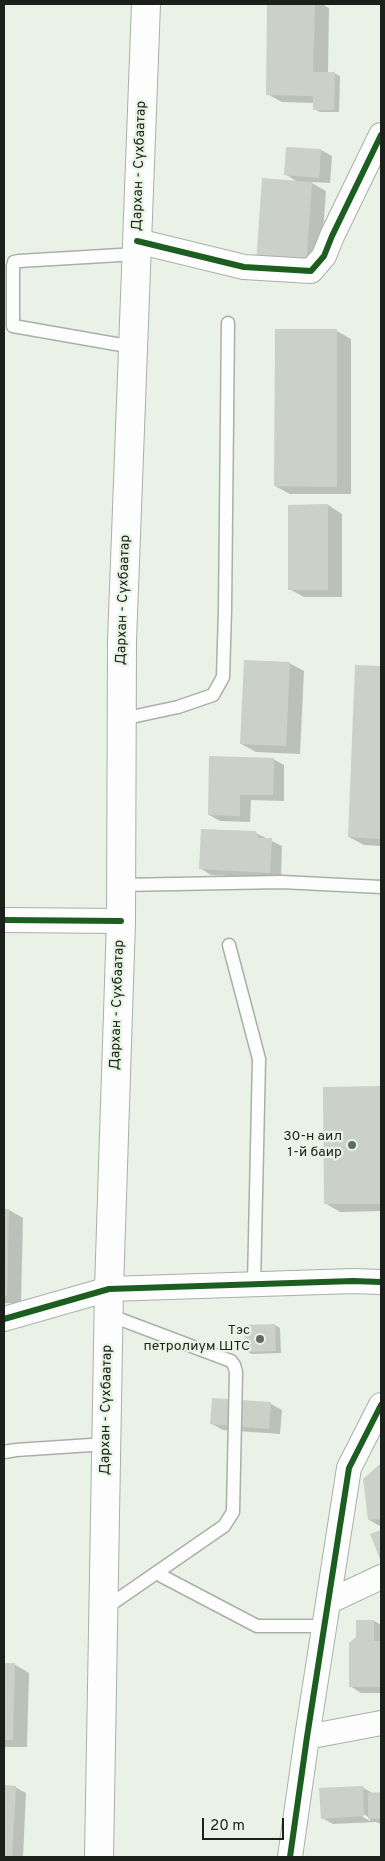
<!DOCTYPE html>
<meta charset="utf-8">
<style>
body{margin:0}
#map{position:relative;width:385px;height:1861px;overflow:hidden;background:#eaf2e8;font-family:Overpass,sans-serif}
canvas{display:block}
.frame{position:absolute;inset:0;border:5px solid #1b201a;pointer-events:none}
.scale{position:absolute;left:202px;top:1818px;width:82px;height:22px;box-sizing:border-box;border:2px solid #1b201a;border-top:0;padding-left:6px;font-size:15px;line-height:18px;white-space:nowrap;color:#1b201a;-webkit-text-stroke:4px #e8f5e5;paint-order:stroke}
</style>
<div id="map">
<canvas width="385" height="1861"></canvas>
<div class="frame"></div>
<div class="scale">20 m</div>
</div>
<script>
const c = document.querySelector('canvas').getContext('2d');
c.lineJoin = 'round';
function fill(path, color) { c.fillStyle = color; c.fill(path, 'evenodd'); }
function stroke(path, color, width, dash) { c.strokeStyle = color; c.lineWidth = width; c.lineCap = dash ? 'butt' : 'round'; c.setLineDash(dash || []); c.stroke(path); }
function drawText(font, color, halo, rows, align = 'center') {
  c.font = font + ' Overpass,sans-serif'; c.lineWidth = 4.5; c.setLineDash([]); c.textBaseline = 'middle'; c.strokeStyle = halo; c.fillStyle = color; for (const [text, x, y, turn = 0] of rows) {
    c.save(); c.translate(x, y); c.rotate((+turn || 0) * Math.PI / 180); c.textAlign = isNaN(turn) ? turn : align; if (halo) c.strokeText(text, 0, 0); c.fillText(text, 0, 0); c.restore();
  }
}
fill(new Path2D(`
 M269,4H322L329,8L328,73H334L340,76L339,112H320L314,109V103L282,102L267,94Z
 M321,150L332,156L330,183L310,182L326,191L320,275L271,272L298,182L285,174Z
 M337,331L351,339V494H290L275,486Z
 M328,505L342,514V597H304L289,589Z
 M289,663L304,671L300,754L256,752L241,744Z
 M357,666L381,667V846L364,845L349,837Z
 M273,759L284,765V801L251,800L250,822L220,821L209,815Z
 M256,833L282,846L281,878L211,875L200,868Z
 M324,1088H381V1211L340,1212L325,1203Z
 M4,1210H9L23,1218L21,1304L4,1303Z
 M275,1325L280,1328L281,1353L252,1354L246,1351Z
 M271,1404L282,1410L280,1434L223,1430L212,1424Z
 M381,1465V1526H380L369,1520L365,1479Z
 M374,1621L381,1625V1693H361L350,1686Z
 M4,1664H14L29,1673L27,1747H4Z
 M4,1786L15,1787L26,1793L23,1857H4Z
 M362,1787L374,1794H381V1824L376,1822L333,1824L322,1818ZM360,1812L370,1818V1821L358,1814Z`), '#0003');
fill(new Path2D(`
 M267,4H315L313,72H335L334,110H313V96L266,95Z
 M286,147L321,149L319,178L284,175Z
 M262,178L312,182L306,268L256,264Z
 M275,329H337V487L274,486Z
 M328,504V590H288V505Z
 M244,660L290,662L286,746L240,744Z
 M355,665L381,666V839L348,837Z
 M209,756L274,758L273,795H240V816L208,815Z
 M201,829L256,831L258,838H272L270,873L199,869Z
 M381,1086V1204H324L323,1087Z
 M4,1209H9L7,1296H4Z
 M275,1324L276,1351L245,1352L244,1325Z
 M212,1398L271,1402L269,1429L210,1424Z
 M381,1463V1519L368,1520L363,1479Z
 M381,1530V1562L370,1534Z
 M356,1620H374V1641H381V1687H349V1643L356,1637Z
 M4,1663H15L13,1740H4Z
 M4,1785L16,1786L12,1857H4Z
 M363,1786L364,1816L321,1819L319,1788Z
 M381,1792V1818L368,1819V1793Z`), '#cbd0c9');
const lane = new Path2D(`
 M133,347L13,326V266L14,262L19,261L137,254
 M122,719L178,707L213,695L223,677L225,610L228,323
 M121,885L282,882L381,887
 M229,945L259,1059L254,1284
 M4,1452L16,1450L106,1444
 M156,1573L257,1626H324
 M104,1609L224,1526L233,1512L236,1372L234,1365L231,1361L109,1315`);
const street = new Path2D(`
 M137,241L244,267L311,271L324,256L332,236L381,135
 M4,920L121,921
 M4,1319L109,1289L353,1281L381,1282
 M328,1602L381,1577
 M307,1737L381,1723
 M290,1857L307,1737L349,1468L381,1405`);
const highway = new Path2D(`
 M99,1857L109,1289L121,921L122,641L146,4`);
stroke(lane, '#aaafa9', 15);
stroke(street, '#aaafa9', 26);
stroke(highway, '#aaafa9', 30);
stroke(lane, '#fcfdfc', 12);
stroke(street, '#fcfdfc', 24);
stroke(highway, '#fcfdfc', 28);
stroke(new Path2D(`
 M137,241L244,267L311,271L324,256L332,236L381,135
 M4,920L121,921
 M4,1319L109,1289L353,1281L381,1282
 M290,1857L307,1737L349,1468L381,1405`), '#1b5e20', 6);
for (const [x, y, r, color] of [
 [352,1145,5,"#636a62"],
 [260,1339,5,"#636a62"]
]) { const dot = new Path2D(); dot.arc(x, y, r, 0, 2 * Math.PI); c.fillStyle = color; c.fill(dot); stroke(dot, '#e8f5e5', 2); }
drawText('14px', '#1b201a', '#e8f5e5', [
 ["Дархан - Сүхбаатар",140,166,-88],
 ["Дархан - Сүхбаатар",124,600,-88],
 ["Дархан - Сүхбаатар",118,1005,-88],
 ["Дархан - Сүхбаатар",107,1410,-89]
]);
drawText('14px', '#1b201a', '#e8f5e5', [
 ["30-н аил",342,1137],
 ["1-й баир",342,1153],
 ["Тэс",250,1331],
 ["петролиум ШТС",250,1347]
], 'right');
</script>
